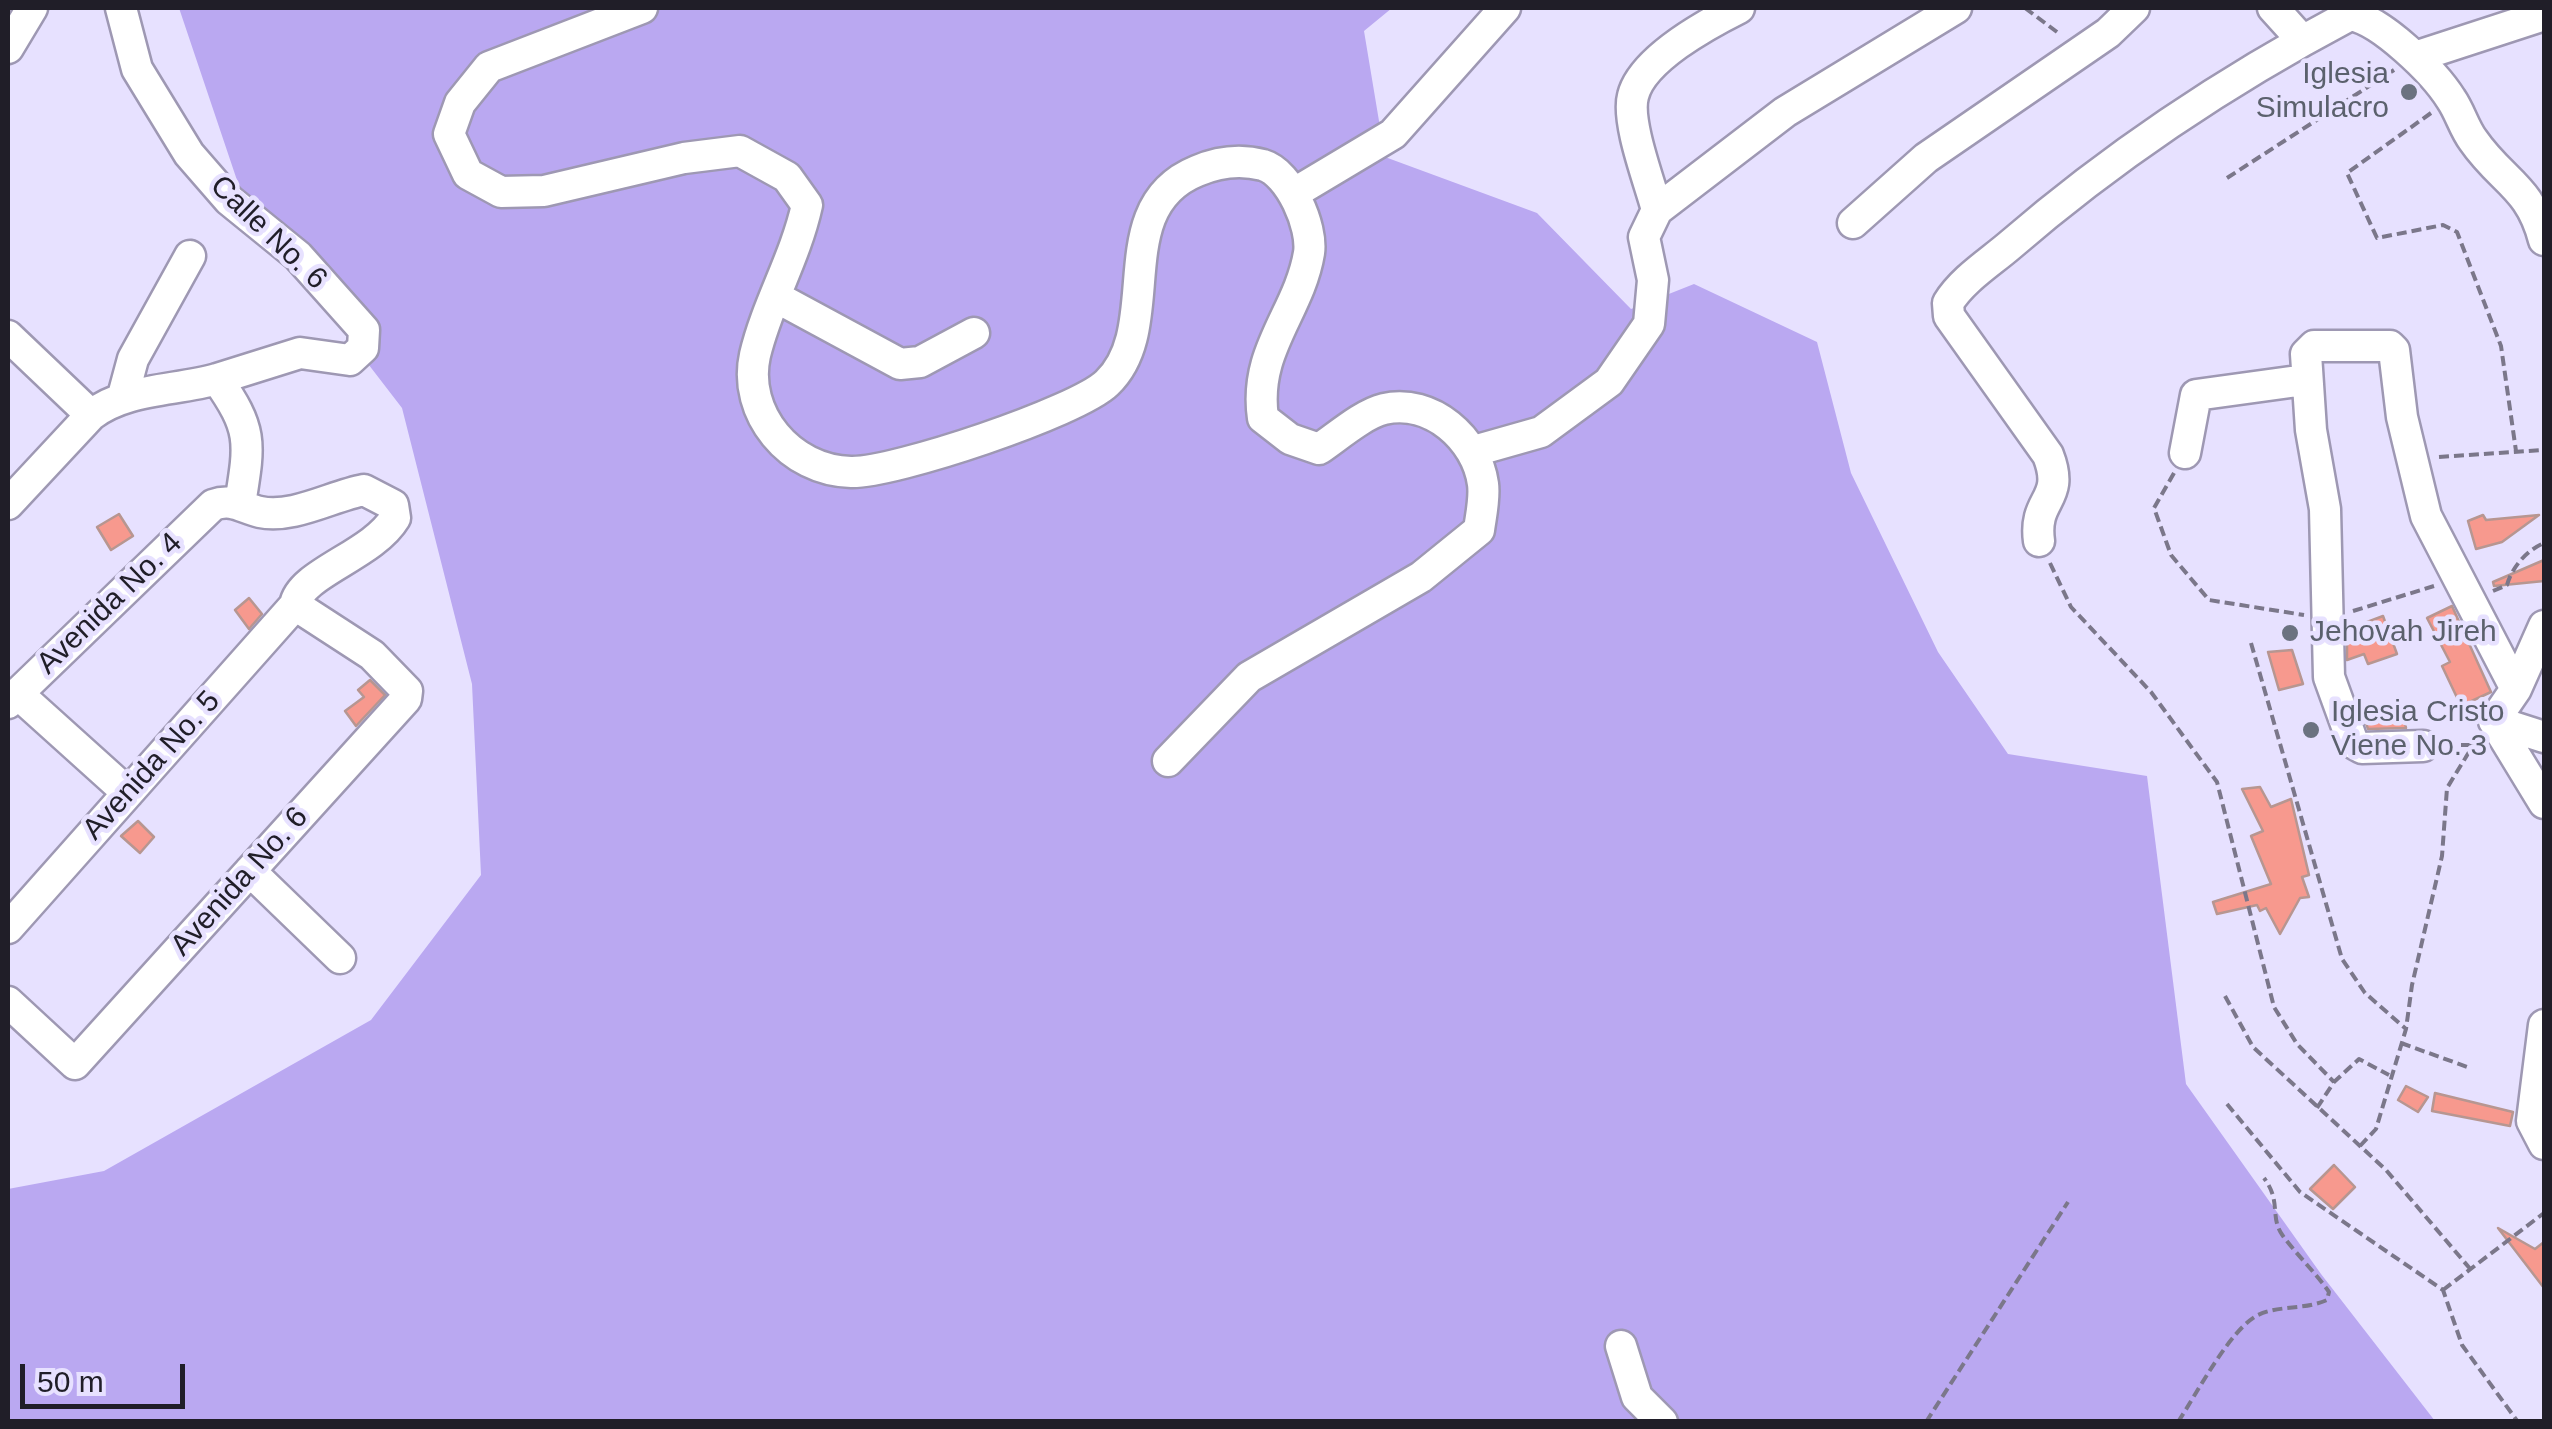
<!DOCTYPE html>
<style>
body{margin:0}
#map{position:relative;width:2552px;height:1429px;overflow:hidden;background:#e7e1ff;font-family:Arial,sans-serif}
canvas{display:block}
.frame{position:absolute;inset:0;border:10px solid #201e28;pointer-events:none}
.scale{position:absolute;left:20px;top:1364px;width:165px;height:45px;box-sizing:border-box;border:5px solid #201e28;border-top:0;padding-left:12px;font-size:30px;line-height:35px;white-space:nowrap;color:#201e28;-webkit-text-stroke:8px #e7e1ff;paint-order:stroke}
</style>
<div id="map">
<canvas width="2552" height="1429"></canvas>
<div class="frame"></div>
<div class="scale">50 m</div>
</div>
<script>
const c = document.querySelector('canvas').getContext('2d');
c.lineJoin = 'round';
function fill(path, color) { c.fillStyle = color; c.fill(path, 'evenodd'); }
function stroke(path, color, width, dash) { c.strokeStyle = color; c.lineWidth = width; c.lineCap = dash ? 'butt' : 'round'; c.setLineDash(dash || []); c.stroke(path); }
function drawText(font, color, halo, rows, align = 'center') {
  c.font = font + ' Arial,sans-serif'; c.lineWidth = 9; c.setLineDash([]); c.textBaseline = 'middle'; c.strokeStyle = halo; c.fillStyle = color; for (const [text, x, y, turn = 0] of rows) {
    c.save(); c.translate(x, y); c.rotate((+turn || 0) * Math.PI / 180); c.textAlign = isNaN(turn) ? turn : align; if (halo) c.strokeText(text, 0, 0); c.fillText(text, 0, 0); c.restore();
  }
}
fill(new Path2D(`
 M179,8H1392L1364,31L1385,157L1537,213L1631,309L1694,284L1817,342L1851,473L1938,652L2008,754L2147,776L2186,1084L2321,1274L2435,1421L8,1422V1189L104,1171L371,1020L481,875L472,684L402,408L245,204Z`), '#baa8f1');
const building = new Path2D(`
 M119,514L133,536L111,550L97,527Z
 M2483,515L2486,520L2539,515L2502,542L2476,549L2468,521Z
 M2544,560V581L2494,586L2493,582Z
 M249,598L262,614L249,629L235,610Z
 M2452,606L2491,692L2461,706L2442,666L2450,662L2427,618Z
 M2383,616L2397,654L2368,664L2364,654L2347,660V641L2357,636L2354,627Z
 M2292,650L2303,684L2279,690L2268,652Z
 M370,680L385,695L356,726L345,711L364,697L358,690Z
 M2401,703L2406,728L2368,729L2363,715Z
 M2260,787L2271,807L2291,799L2309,875L2302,877L2309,897L2300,898L2280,934L2266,908L2260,911L2257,905L2217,914L2213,902L2271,884L2251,836L2263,831L2242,789Z
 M138,821L154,837L140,853L121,836Z
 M2406,1086L2428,1097L2418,1112L2398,1100Z
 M2435,1093L2513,1112L2510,1126L2432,1111Z
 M2334,1165L2355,1187L2333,1209L2310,1189Z
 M2498,1228L2535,1249L2544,1242V1288Z`);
fill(building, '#f7998e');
stroke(building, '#b79691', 2.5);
const minor = new Path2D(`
 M121,8L137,69L189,154L229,200L298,256L364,330L363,348L350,360L300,353L217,379
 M642,8L489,67L460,103L449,134L468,174L501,192L544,191L684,158L740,151L787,177L807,205C795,259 767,304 755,355C742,413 790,471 851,472C894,473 1077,412 1107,383C1166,327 1106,208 1197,171C1218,162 1240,159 1263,165C1290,173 1313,227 1309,253C1299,313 1253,350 1263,418L1290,439L1319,449C1337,437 1363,414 1384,409C1431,398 1477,439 1483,484C1485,498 1481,515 1479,530L1421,577L1249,677L1168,761
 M2273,8L2302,40
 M8,48L32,8
 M2415,57L2544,15
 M1296,192L1393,134L1505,8
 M1657,210C1650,183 1626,122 1633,96C1642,59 1707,24 1739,8
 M1853,223L1926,158L2108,33L2134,8
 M776,297L900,364L920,362L974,333
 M8,336L91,415C126,388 175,391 217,379C253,430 250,442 240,504
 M123,396L133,359L190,256
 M1474,451L1541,432L1609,382L1649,324L1653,280L1644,237L1657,210L1785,112L1956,8
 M2185,453L2196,395L2305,380
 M8,504L91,415
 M2039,541C2033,497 2066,501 2048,455L1949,316L1948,303C1962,280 1989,263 2009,246C2113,156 2229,79 2350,15C2381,20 2434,72 2451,99C2460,112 2464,128 2473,140C2502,182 2530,186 2544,240
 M17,693L128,793
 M8,703L213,505C233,498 242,508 260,512C293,519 332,496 364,490L393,505L395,518C372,556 300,573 295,605L372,655L407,691L406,699L75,1064L8,1002
 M2494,721L2516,689L2544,626
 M2494,721L2544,803
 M2494,721L2544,737
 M2423,746L2362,748L2353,743L2329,677L2325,509L2311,430L2306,354L2314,346H2390L2394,350L2402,417L2426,516L2516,689
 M250,871L340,958
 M8,928L295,605
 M2544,1025L2532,1121L2544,1144
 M1621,1346L1637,1397L1662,1422`);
stroke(minor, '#9e98b3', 35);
stroke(new Path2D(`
 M2025,8L2061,35
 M2431,113L2347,173L2377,238L2443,225L2457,232L2501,346L2516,451
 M2227,178L2394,70
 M2439,457L2544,450
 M2174,473L2154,508L2171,555L2209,600L2304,615
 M2050,563L2071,607L2151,692L2217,782L2274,1007L2297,1044L2334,1082
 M2493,591L2507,585C2512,567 2527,550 2544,543
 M2353,611L2434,586
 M2251,643L2342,959L2365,993L2406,1029
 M2446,745H2472
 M2225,996L2253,1047L2386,1170L2472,1271
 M2401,1043L2470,1068
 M2227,1104L2300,1192L2443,1290L2462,1345L2518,1422
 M2317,1108L2334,1082L2359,1059L2389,1075
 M2360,1146L2376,1129L2406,1029L2412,985L2442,856L2447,788L2477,739
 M2443,1290L2544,1213
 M1926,1422L2068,1202
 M2178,1422C2196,1395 2230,1329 2258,1315C2279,1305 2305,1310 2327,1300L2329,1292C2315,1272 2297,1255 2283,1236C2269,1217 2282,1202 2264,1178`), '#7b778a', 4, [10, 5]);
stroke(minor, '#fff', 30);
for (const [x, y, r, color] of [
 [2409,92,10,"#6b7280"],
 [2290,633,10,"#6b7280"],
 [2311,730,10,"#6b7280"]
]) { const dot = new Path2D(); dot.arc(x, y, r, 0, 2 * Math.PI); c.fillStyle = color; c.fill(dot); stroke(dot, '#e7e1ff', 4); }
drawText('30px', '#5b616d', '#e7e1ff', [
 ["Iglesia",2389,75,"right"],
 ["Simulacro",2389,109,"right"],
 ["Jehovah Jireh",2310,633],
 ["Iglesia Cristo",2331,713],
 ["Viene No. 3",2331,747]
], 'left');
drawText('30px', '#201e28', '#e7e1ff', [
 ["Calle No. 6",268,233,44],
 ["Avenida No. 4",110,604,-44],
 ["Avenida No. 5",152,766,-48],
 ["Avenida No. 6",240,882,-48]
]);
</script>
